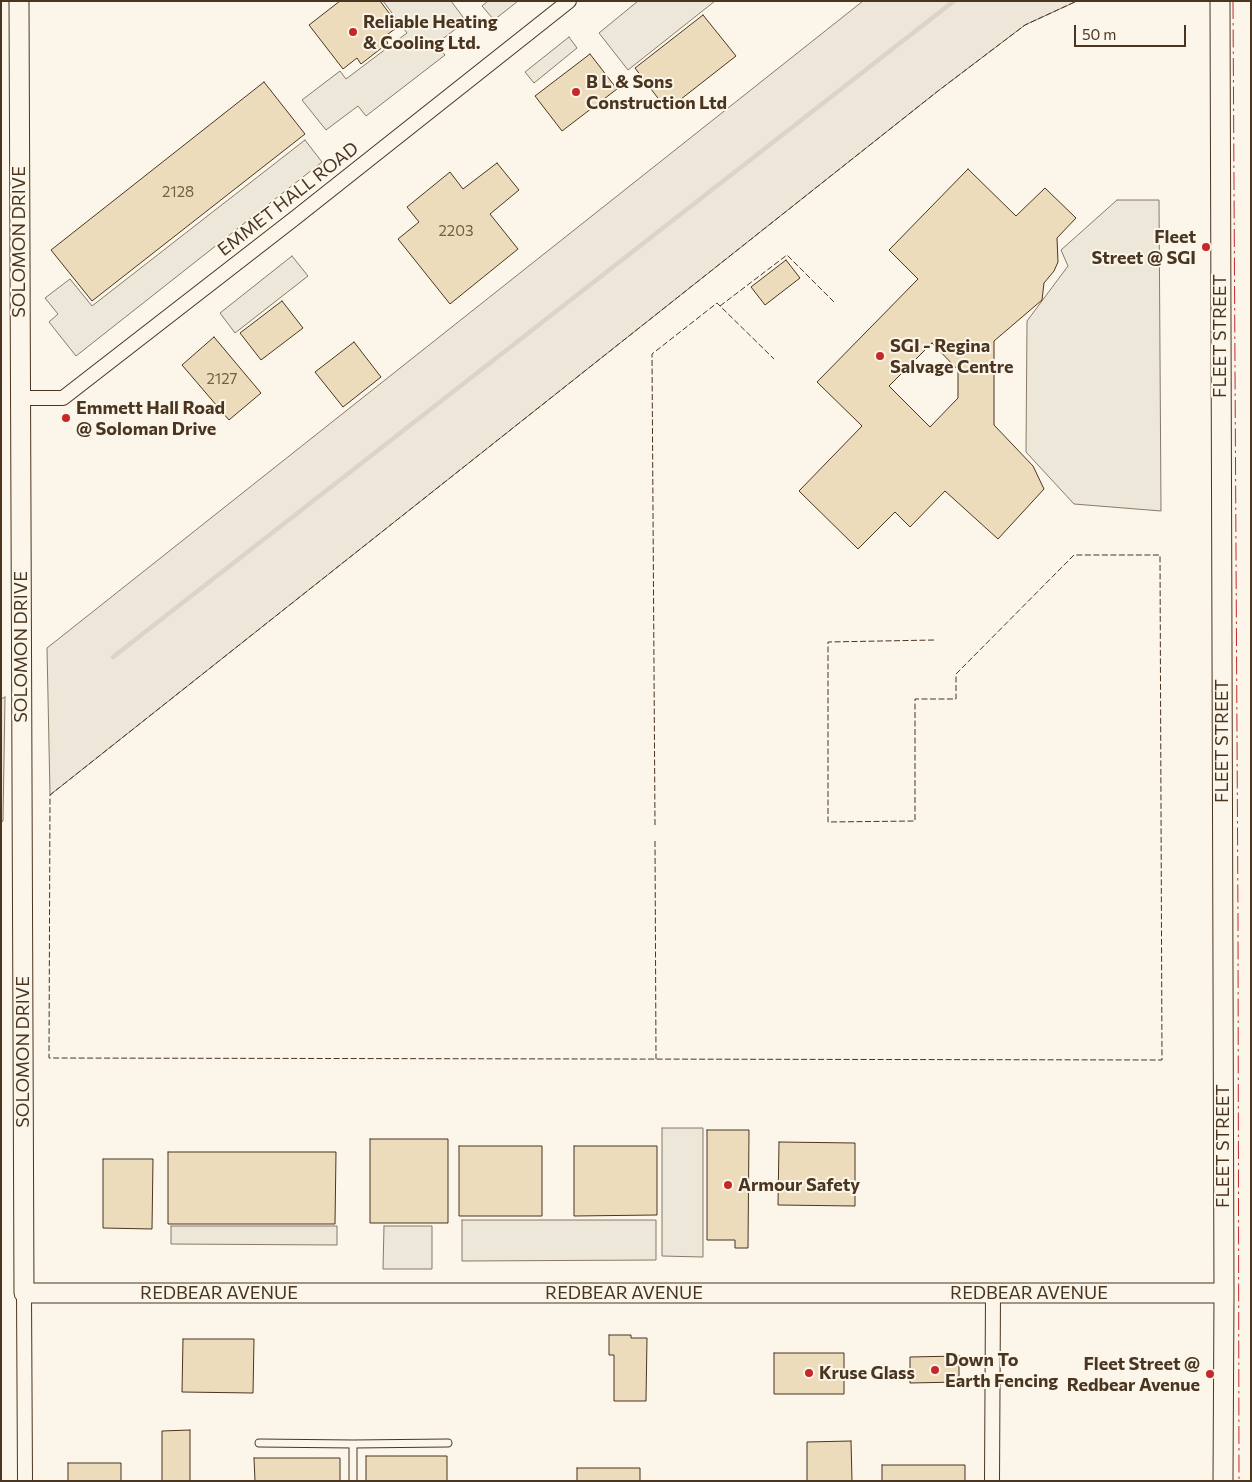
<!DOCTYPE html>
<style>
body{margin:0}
#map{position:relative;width:1252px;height:1482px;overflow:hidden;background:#fbf6e9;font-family:Commissioner,sans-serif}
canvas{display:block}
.frame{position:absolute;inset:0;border:2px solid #4a3520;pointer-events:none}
.scale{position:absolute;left:1074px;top:25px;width:112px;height:22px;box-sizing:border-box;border:2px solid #4a3520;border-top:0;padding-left:6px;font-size:15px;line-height:18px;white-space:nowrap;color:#4a3520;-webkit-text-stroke:4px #fbf6e9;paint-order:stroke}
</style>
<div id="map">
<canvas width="1252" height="1482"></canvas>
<div class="frame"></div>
<div class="scale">50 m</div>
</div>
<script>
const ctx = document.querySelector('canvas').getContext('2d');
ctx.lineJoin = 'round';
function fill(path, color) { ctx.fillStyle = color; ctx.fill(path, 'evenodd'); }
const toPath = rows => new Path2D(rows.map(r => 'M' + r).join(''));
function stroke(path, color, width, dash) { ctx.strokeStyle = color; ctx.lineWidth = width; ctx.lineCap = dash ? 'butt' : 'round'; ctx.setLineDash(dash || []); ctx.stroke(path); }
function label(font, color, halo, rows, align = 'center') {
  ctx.font = font + ' Commissioner,sans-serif'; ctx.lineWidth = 4; ctx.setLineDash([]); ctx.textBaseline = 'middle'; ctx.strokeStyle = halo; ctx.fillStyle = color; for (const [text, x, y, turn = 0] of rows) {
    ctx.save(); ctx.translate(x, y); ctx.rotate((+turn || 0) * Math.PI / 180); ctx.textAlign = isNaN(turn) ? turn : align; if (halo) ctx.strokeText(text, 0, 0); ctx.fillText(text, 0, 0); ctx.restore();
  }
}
const green = toPath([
 [863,1,1077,1,1025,25,938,91,50,795,47,648,863,1],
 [5,697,3,821,1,823,1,699,5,697]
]);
fill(green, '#ede6d9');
stroke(green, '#887966', 1);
const parking = toPath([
 [383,1,451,1,466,21,436,44,445,55,366,116,358,106,326,130,302,100,340,71,346,79,407,33,383,1],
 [488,1,518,1,494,20,482,6,488,1],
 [638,1,715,1,628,70,599,33,638,1],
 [569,37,577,48,534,83,525,72,569,37],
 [305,140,322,162,76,356,49,322,58,314,45,298,70,279,92,306,305,140],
 [1117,200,1159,200,1161,511,1074,504,1026,452,1027,321,1068,266,1061,250,1117,200],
 [292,256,308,276,235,333,220,313,292,256],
 [662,1128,703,1128,703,1257,662,1256,662,1128],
 [462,1220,656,1220,656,1260,462,1261,462,1220],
 [171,1226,337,1226,337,1245,171,1244,171,1226],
 [384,1226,432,1226,432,1269,383,1269,384,1226]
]);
fill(parking, '#ede7d9');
stroke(parking, '#887966', 1);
stroke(toPath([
 [113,657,954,1]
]), '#dcd4c6', 4.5);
const building = toPath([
 [340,1,380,1,399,26,384,37,388,43,361,64,357,58,343,69,309,25,340,1],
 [703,15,736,56,667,110,635,68,703,15],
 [590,54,617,89,562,131,535,96,590,54],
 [264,82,305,134,92,301,51,250,264,82],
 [497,163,519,190,490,214,518,249,450,304,398,239,419,222,407,207,450,172,463,189,497,163],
 [968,169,1016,216,1045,188,1076,218,1057,238,1058,262,1054,271,1044,283,1042,300,994,341,994,425,1033,466,1044,489,998,539,945,491,910,527,895,512,858,549,799,491,862,426,817,382,918,279,889,250,968,169],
 [932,343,958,370,958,398,930,427,889,386,932,343],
 [786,260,800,278,765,305,751,287,786,260],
 [282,301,303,328,261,360,240,333,282,301],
 [214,337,261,393,229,420,182,365,214,337],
 [354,342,381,377,343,407,315,372,354,342],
 [707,1130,749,1130,748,1248,735,1248,735,1240,707,1240,707,1130],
 [370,1139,448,1139,448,1223,370,1223,370,1139],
 [779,1142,855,1143,855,1206,778,1205,779,1142],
 [459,1146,542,1146,542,1216,459,1216,459,1146],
 [574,1146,657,1146,657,1215,574,1216,574,1146],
 [168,1152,336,1152,335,1224,168,1224,168,1152],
 [103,1159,153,1159,152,1229,103,1228,103,1159],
 [609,1335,631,1335,631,1338,647,1338,646,1401,614,1401,614,1355,609,1355,609,1335],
 [183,1339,254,1339,253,1393,182,1392,183,1339],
 [774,1353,844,1353,844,1394,774,1394,774,1353],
 [959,1356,959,1382,910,1383,910,1357,959,1356],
 [190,1430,190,1481,162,1481,162,1431,190,1430],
 [851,1441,852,1481,807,1481,807,1442,851,1441],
 [366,1456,447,1456,447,1481,366,1481,366,1456],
 [254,1458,340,1458,340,1481,255,1481,254,1458],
 [68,1463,121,1463,121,1481,68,1481,68,1463],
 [882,1465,965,1465,965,1481,882,1481,882,1465],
 [577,1468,640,1468,640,1481,577,1481,577,1468]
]);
fill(building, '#ecdcbc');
stroke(building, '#4a3520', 1);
const lane = toPath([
 [259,1443,353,1444,353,1481],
 [353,1444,448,1443]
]);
const street = toPath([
 [19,398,63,398,295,218,569,1],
 [24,1293,25,1481],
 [992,1481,993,1294]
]);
const secondary = toPath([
 [19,1,24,1293,1224,1293],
 [1220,1,1224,1293,1223,1481]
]);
stroke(lane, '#4a3520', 9);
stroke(street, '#4a3520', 16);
stroke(secondary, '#4a3520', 21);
stroke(lane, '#fbf6e9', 7);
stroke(street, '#fbf6e9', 14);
stroke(secondary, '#fbf6e9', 19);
stroke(toPath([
 [720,306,787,255,835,303],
 [934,640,828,642,828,822,915,821,915,699,956,699,956,674,1074,555,1160,555,1162,1060,49,1058,50,795,938,91,1025,25,1077,1],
 [655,825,652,354,717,303,774,359],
 [655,841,656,1059]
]), '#4a3520', 1, [6, 2.5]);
stroke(toPath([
 [1233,1,1238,919,1239,1481]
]), '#c62828', 1, [18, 4, 2.5, 4]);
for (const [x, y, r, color] of [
 [353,32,5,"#c62828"],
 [576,92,5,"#c62828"],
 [1206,247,5,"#c62828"],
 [880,356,5,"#c62828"],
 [66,418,5,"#c62828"],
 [728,1185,5,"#c62828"],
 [935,1370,5,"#c62828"],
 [809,1373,5,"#c62828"],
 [1210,1374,5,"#c62828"]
]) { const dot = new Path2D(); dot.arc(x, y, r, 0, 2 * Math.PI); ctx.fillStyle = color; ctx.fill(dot); stroke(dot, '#fbf6e9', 2); }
label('15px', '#725f47', null, [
 ["2128",178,192],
 ["2203",456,231],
 ["2127",222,379]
]);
label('bold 18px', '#4a3520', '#fbf6e9', [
 ["Reliable Heating",363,22],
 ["& Cooling Ltd.",363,43],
 ["B L & Sons",586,82],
 ["Construction Ltd",586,103],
 ["Fleet",1196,237,"right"],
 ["Street @ SGI",1196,258,"right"],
 ["SGI - Regina",890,346],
 ["Salvage Centre",890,367],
 ["Emmett Hall Road",76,408],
 ["@ Soloman Drive",76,429],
 ["Armour Safety",738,1185],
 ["Down To",945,1360],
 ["Earth Fencing",945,1381],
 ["Fleet Street @",1200,1364,"right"],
 ["Redbear Avenue",1200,1385,"right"],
 ["Kruse Glass",819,1373]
], 'left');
label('18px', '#4a3520', '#fbf6e9', [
 ["EMMET HALL ROAD",288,199,-38],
 ["SOLOMON DRIVE",19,242,-90],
 ["FLEET STREET",1220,336,-90],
 ["SOLOMON DRIVE",21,647,-90],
 ["FLEET STREET",1222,741,-90],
 ["SOLOMON DRIVE",23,1052,-90],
 ["FLEET STREET",1223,1146,-90],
 ["REDBEAR AVENUE",219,1293],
 ["REDBEAR AVENUE",624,1293],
 ["REDBEAR AVENUE",1029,1293]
]);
</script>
